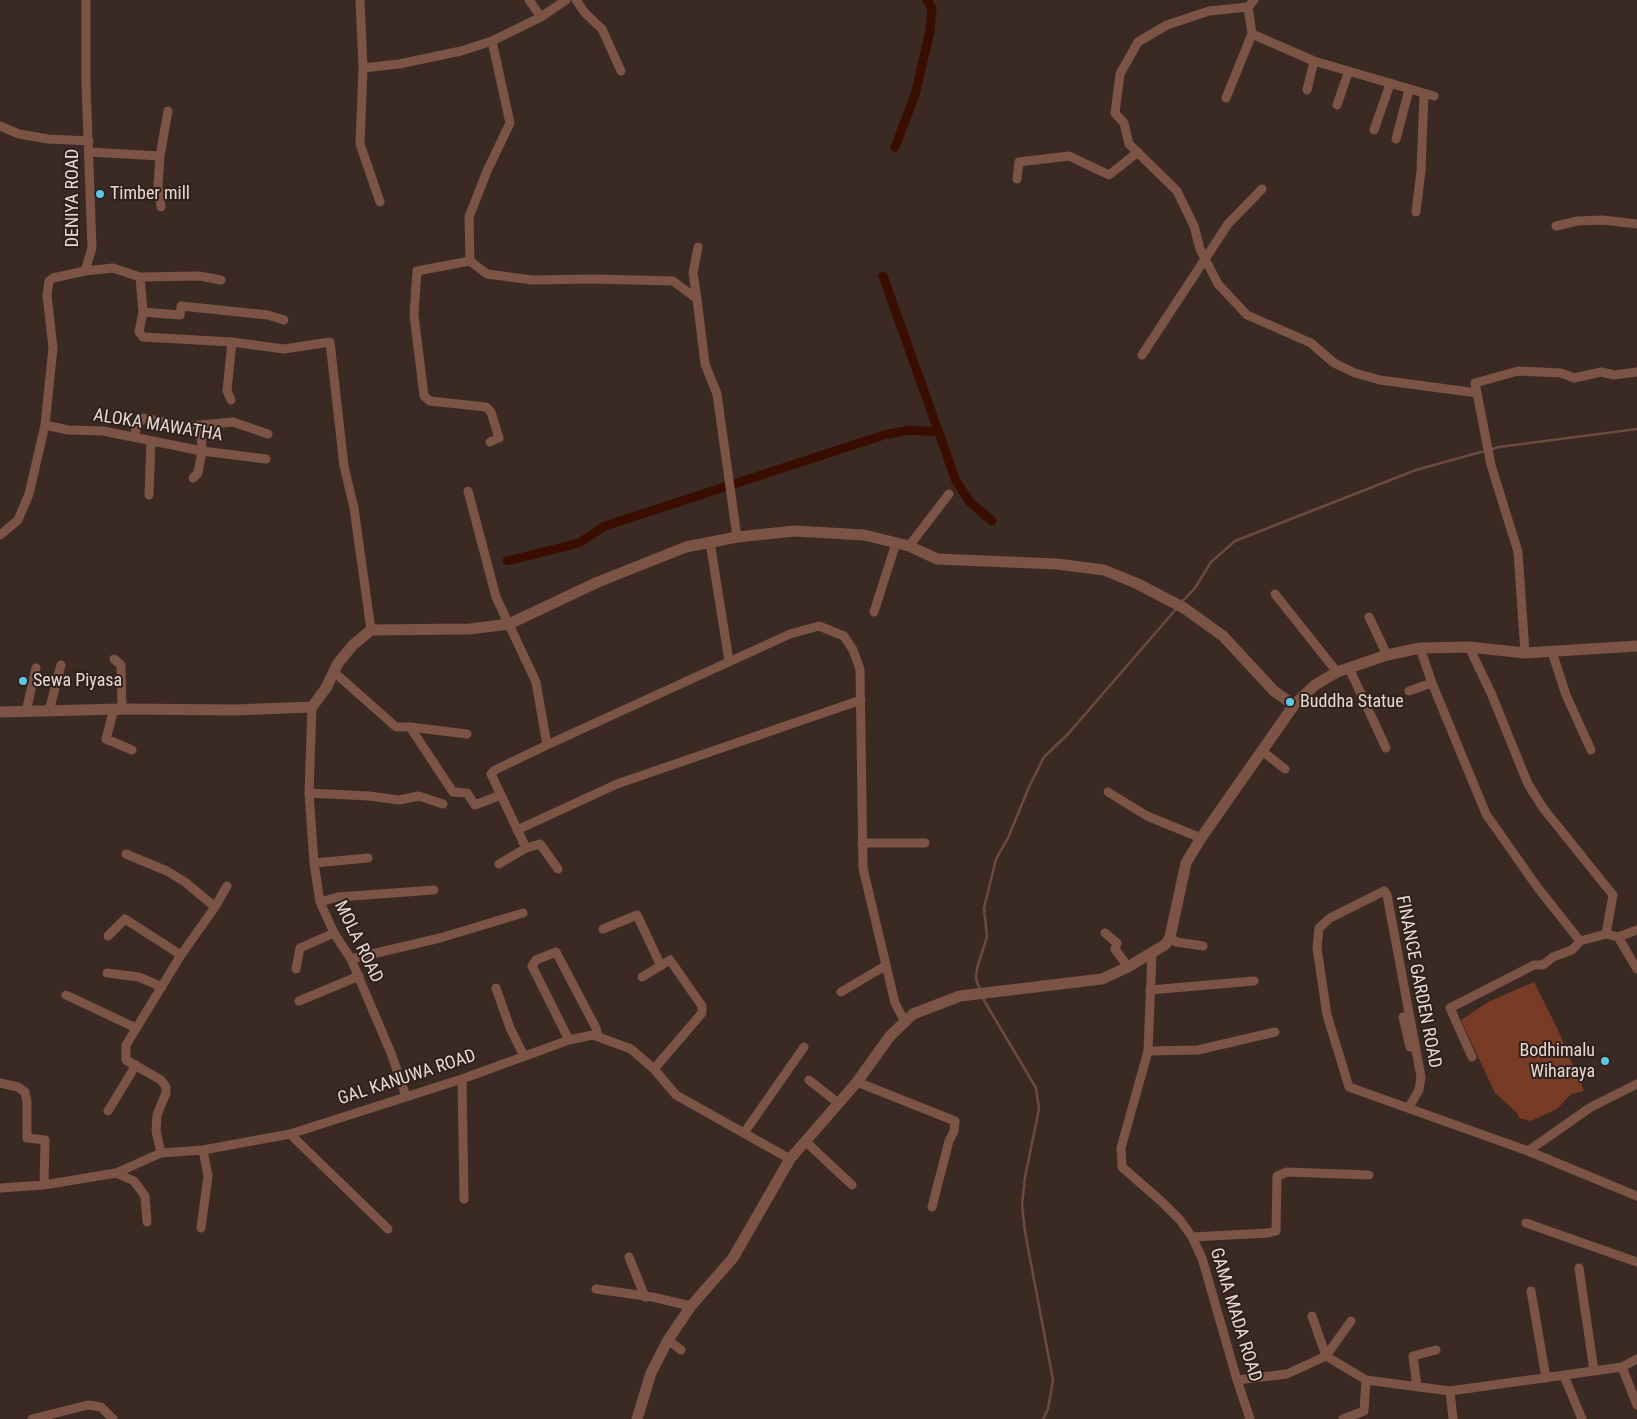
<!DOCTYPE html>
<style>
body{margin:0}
canvas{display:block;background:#3b2923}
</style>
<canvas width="1637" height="1419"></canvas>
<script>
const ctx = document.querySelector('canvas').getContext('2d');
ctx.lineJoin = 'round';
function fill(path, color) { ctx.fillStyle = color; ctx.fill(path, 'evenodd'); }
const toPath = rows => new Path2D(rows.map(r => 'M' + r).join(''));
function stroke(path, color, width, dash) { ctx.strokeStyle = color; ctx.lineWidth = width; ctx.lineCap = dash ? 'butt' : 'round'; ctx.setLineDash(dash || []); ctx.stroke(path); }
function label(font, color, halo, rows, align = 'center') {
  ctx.font = font + ' "Roboto Condensed",sans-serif'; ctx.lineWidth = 4; ctx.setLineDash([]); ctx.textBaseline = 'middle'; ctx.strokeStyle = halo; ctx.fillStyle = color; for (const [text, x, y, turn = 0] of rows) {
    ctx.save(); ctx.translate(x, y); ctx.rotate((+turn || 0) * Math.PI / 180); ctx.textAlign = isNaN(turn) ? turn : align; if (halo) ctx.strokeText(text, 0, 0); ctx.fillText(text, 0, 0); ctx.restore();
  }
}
fill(toPath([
 [1534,982,1558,1030,1584,1091,1571,1094,1557,1109,1531,1121,1519,1118,1517,1113,1495,1093,1461,1020,1488,1002]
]), '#773b26');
stroke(toPath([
 [1182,602,1195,588,1211,562,1235,541,1319,508,1416,470,1499,447,1637,429],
 [980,990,976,979,977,968,987,937,984,908,996,859,1008,838,1029,787,1044,757,1068,734,1177,608],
 [982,997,1036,1088,1039,1109,1025,1177,1022,1205,1025,1232,1053,1380,1048,1409,1043,1419]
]), '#6d4a40', 2.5);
stroke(toPath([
 [895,147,915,95,930,31,932,8,927,0],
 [883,276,956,481,970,502,992,521],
 [507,561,579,543,605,526,884,435,909,430,938,432]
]), '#390d00', 9);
stroke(toPath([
 [360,0,363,68,360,144,380,202],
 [529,0,541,17],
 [576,0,585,13,602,29,621,71],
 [1254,0,1248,7,1209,11,1167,25,1138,42,1120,74,1115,113,1124,123,1129,144,1177,191,1194,226,1200,249,1218,284,1247,315,1311,343,1334,363,1355,373,1380,380,1477,393,1491,465,1518,552,1525,653],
 [1252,34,1314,61,1434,96],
 [492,41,510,123,487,171,469,217,470,261,487,274,532,280,594,279,673,281,697,299,705,364,717,394,737,537],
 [363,68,399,64,461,51,492,41,541,17,566,0],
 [1307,90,1314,61],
 [1226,98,1252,34,1248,7],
 [1337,105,1348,73],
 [0,126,19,134,48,139,89,141],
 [1374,130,1390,84],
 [1396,139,1409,90],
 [90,152,160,156,168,111],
 [160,156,158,185,161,207],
 [1017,179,1019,162,1069,156,1109,175,1138,152],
 [1416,212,1421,171,1424,94],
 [1556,226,1578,221,1603,220,1637,224],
 [470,261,417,271,414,315,424,396,430,401,486,407,491,412,499,438,490,442],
 [85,271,113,268,140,277,143,312,139,332,143,337,232,342,284,349,330,342,344,466,354,508,371,630],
 [140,277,199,276,221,280],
 [697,299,693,273,698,247],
 [143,312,180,315,181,306,268,315,284,320],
 [1142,355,1228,224,1262,189],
 [1477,393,1475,383,1518,371,1561,373,1574,378,1601,372,1614,375,1637,372],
 [231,400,227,391,232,342],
 [45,425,68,430,103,431,202,451,266,459],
 [201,425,233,422,268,434],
 [134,437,137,426,143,418,187,426,201,425,202,451,198,473,193,478],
 [468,491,496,597,536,682,547,745,790,634,819,626,844,636,853,650,860,669,863,868,895,1003,905,1022],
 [149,495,151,442],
 [0,535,18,520,29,494,45,425,53,348,47,295,49,281,53,278,85,271,92,248,86,83,86,0],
 [710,542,729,661],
 [909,546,949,494],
 [1275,594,1337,672],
 [874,612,896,543],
 [1369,617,1387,655],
 [1469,647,1491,693,1528,784,1543,808,1613,895,1606,934,1618,937,1637,969],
 [1420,648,1432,683,1486,814,1538,888,1580,941,1606,934],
 [1552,652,1566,695,1591,750],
 [114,659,121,665,122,709],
 [1349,668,1386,748],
 [334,672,396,727,410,727,453,792,467,793,475,805,501,795],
 [1409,691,1432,683],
 [312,707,309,793,314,863,320,902,334,933,351,959,391,1053,406,1096],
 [114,709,106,739,132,750],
 [49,711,61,665],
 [26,712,36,668],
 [410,727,467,734],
 [547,745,495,770,491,774,526,848,540,844,558,869],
 [1262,751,1285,769],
 [1108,792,1147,816,1201,838],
 [309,793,369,796,399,800,419,796,443,804],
 [517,830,617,784,861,700],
 [862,843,925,843],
 [126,854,167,871,185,882,215,907,181,955,126,1045,126,1060,161,1080,166,1087,166,1093,157,1115,156,1131,161,1153],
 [314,863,368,858],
 [499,864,526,848],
 [320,902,338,897,434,890],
 [215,907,227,886],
 [603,929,637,915,661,966],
 [1105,933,1117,943,1115,949,1128,967],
 [108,936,125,919,181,955],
 [1170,937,1176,942,1203,946],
 [1618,937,1637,930],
 [1152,954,1148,1051,1121,1148,1122,1167,1162,1202,1180,1220,1192,1237,1202,1258,1237,1380,1250,1419],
 [351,959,440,938,523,913],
 [296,969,300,948,334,933],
 [107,973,139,977,162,987],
 [642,977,670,960,702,1006,702,1013,654,1069],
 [496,988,510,1028,524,1056],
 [1150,990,1254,981],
 [841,992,885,966],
 [66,995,136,1028],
 [299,1001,359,976],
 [1410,1017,1403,1017,1410,1047],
 [569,1040,532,966,536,960,556,952,596,1028,598,1037],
 [1148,1051,1198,1050,1275,1032],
 [1472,1057,1450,1008,1534,965,1543,965,1553,957,1572,950,1580,941],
 [462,1079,464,1199],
 [809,1080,838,1103],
 [857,1082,955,1121,954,1131,949,1141,932,1207],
 [0,1083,18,1087,25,1092,27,1102,27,1138,45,1140,44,1185],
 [1409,1107,1419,1090,1421,1077,1387,895,1384,891,1330,918,1319,928,1317,948,1327,1015,1349,1087,1528,1151,1637,1196],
 [108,1111,136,1065],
 [744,1133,804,1047],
 [290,1134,388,1229],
 [805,1141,852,1185],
 [1528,1151,1591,1107,1637,1084],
 [116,1173,134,1181,145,1196,147,1222],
 [0,1188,44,1185,116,1173,161,1153,203,1150,290,1134,462,1079,569,1040,593,1035,631,1049,654,1069,676,1095,790,1159],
 [1526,1223,1637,1262],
 [201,1228,208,1176,203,1150],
 [1192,1237,1268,1233,1276,1231,1277,1176,1287,1172,1369,1175],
 [629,1257,645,1297],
 [1579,1268,1594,1371],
 [596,1289,652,1297,691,1306],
 [1531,1291,1546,1378],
 [1312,1316,1326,1356],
 [668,1340,681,1350],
 [1326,1356,1351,1321],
 [1622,1367,1637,1405],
 [1564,1376,1582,1419],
 [1237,1380,1287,1374,1326,1356,1366,1380,1450,1391,1622,1367,1637,1359],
 [1417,1387,1413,1356,1436,1350],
 [1450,1391,1453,1419],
 [32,1419,88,1405,101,1407,113,1419],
 [1343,1419,1364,1411,1366,1380]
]), '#7b5446', 9);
stroke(toPath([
 [0,712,122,709,235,710,312,707,326,688,338,663,353,645,371,630,470,629,509,624,598,582,686,547,737,537,795,531,864,535,909,546,937,559,1057,564,1104,570,1138,584,1184,608,1223,636,1274,691,1294,705,1315,685,1337,672,1387,655,1420,648,1469,647,1525,653,1637,646],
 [637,1419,651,1373,668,1340,691,1306,733,1258,790,1159,857,1082,890,1036,913,1014,960,996,1102,979,1128,967,1166,944,1170,937,1186,863,1201,838,1294,705]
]), '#7b5446', 11);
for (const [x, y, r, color] of [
 [100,194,5,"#5cc7e7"],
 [23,681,5,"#5cc7e7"],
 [1290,702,5,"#5cc7e7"],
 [1605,1061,5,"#5cc7e7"]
]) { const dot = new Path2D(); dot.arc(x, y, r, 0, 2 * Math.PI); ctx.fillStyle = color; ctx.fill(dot); stroke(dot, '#30201a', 2); }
label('18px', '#e5d9d5', '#30201a', [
 ["Timber mill",110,194],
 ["Sewa Piyasa",33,681],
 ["Buddha Statue",1300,702],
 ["Bodhimalu",1595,1051,"right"],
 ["Wiharaya",1595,1072,"right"]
], 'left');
label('18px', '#e5d9d5', '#30201a', [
 ["DENIYA ROAD",73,198,-90],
 ["ALOKA MAWATHA",158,426,9],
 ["MOLA ROAD",358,942,64],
 ["FINANCE GARDEN ROAD",1418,982,79],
 ["GAL KANUWA ROAD",407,1078,-18],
 ["GAMA MADA ROAD",1235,1315,73]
]);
</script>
